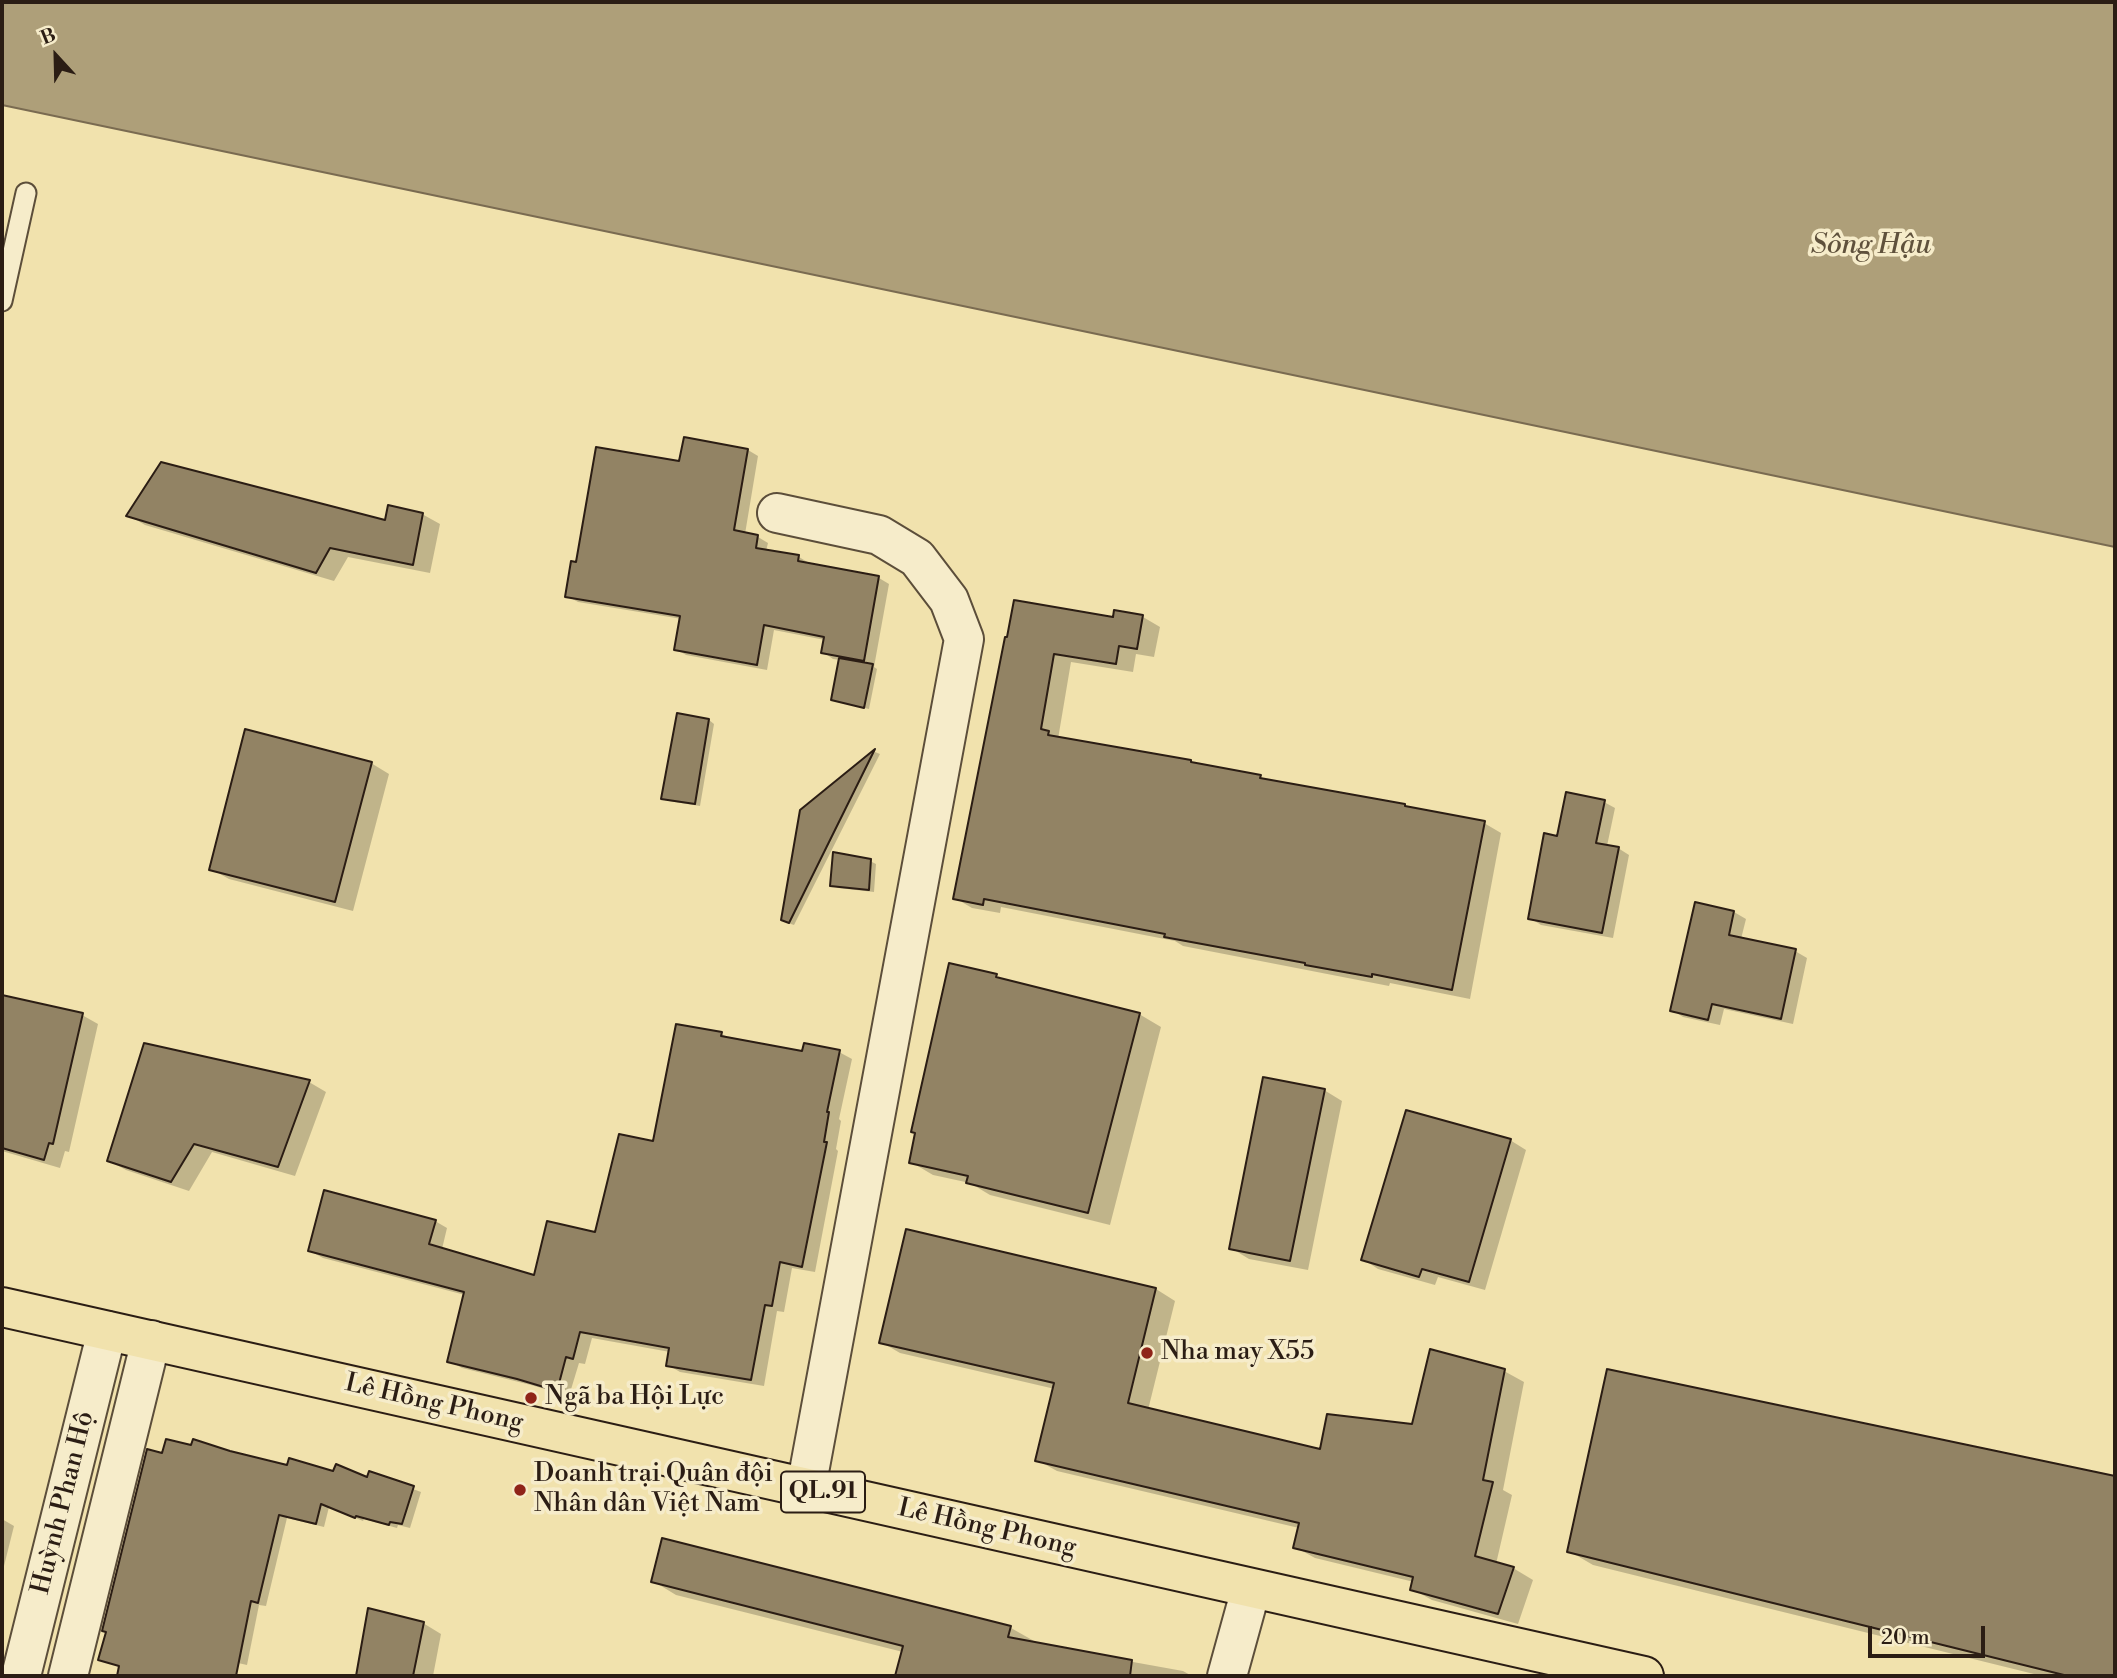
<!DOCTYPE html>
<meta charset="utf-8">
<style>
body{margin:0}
#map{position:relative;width:2117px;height:1678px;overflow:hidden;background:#f1e2ad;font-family:"Libre Bodoni",serif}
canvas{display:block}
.frame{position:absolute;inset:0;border:4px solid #2b1d14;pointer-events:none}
.north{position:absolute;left:21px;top:21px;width:70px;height:70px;-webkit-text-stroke:5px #f6ecca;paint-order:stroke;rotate:338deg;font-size:19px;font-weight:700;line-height:28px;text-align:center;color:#2b1d14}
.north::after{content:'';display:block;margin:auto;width:24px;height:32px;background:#2b1d14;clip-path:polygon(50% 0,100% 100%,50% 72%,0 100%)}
.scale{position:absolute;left:1868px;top:1626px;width:117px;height:32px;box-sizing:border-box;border:4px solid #2b1d14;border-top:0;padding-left:9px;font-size:21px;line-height:24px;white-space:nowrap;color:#2b1d14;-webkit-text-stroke:5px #f6ecca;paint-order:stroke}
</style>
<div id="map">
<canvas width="2117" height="1678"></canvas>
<div class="frame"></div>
<div class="north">B</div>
<div class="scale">20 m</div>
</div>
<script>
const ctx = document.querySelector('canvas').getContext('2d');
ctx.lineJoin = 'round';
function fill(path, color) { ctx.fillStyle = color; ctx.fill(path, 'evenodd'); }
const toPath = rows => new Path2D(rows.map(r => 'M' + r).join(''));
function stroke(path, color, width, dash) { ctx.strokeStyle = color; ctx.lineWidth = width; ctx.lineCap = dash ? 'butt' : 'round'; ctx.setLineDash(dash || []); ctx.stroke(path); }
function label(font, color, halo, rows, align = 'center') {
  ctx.font = font + ' "Libre Bodoni",serif'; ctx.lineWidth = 7; ctx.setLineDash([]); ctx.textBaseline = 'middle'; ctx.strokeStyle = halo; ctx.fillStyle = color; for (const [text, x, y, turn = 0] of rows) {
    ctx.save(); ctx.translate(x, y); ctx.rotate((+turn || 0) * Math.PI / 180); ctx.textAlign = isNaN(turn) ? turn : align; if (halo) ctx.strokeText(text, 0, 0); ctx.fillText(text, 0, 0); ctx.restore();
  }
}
const water = toPath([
 [2,2,2115,2,2115,547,2,105,2,2]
]);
fill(water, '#ae9f79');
stroke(water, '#7a6b51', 2);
fill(toPath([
 [686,439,748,450,758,456,745,534,758,537,768,543,766,551,799,557,809,563,809,565,879,578,889,584,874,667,877,669,869,709,838,702,832,699,841,660,833,659,823,652,825,640,774,630,767,670,686,655,676,649,682,619,578,602,567,596,577,564,681,463],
 [422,514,440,524,430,573,348,557,334,581,145,525,128,515,387,522],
 [1143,617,1160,627,1154,657,1136,654,1133,672,1071,662,1058,739,1191,762,1196,765,1260,777,1267,781,1405,806,1411,809,1484,823,1501,833,1470,999,1390,983,1389,986,1183,946,1175,941,1001,907,1000,913,972,908,955,898,1006,639,1114,619],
 [709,720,714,724,700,806,668,801,663,798],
 [875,752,880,754,794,925,788,923,801,811],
 [371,763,389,774,353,911,229,879,211,869],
 [1604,802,1615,808,1607,846,1618,848,1629,855,1613,938,1541,925,1530,918,1558,838],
 [870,861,876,864,874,892,838,888,832,885],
 [1697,904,1734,912,1746,919,1741,939,1795,951,1807,958,1793,1024,1724,1009,1720,1025,1683,1017,1672,1010],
 [996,976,1008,982,1139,1014,1161,1027,1110,1225,990,1195,970,1183,933,1175,911,1162],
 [2,997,82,1015,98,1024,69,1152,65,1151,60,1168,2,1151],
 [678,1026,722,1034,733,1040,803,1053,839,1052,852,1059,839,1119,841,1121,836,1149,838,1151,815,1272,792,1268,784,1312,777,1311,764,1386,680,1372,668,1365,670,1352,592,1338,585,1364,579,1363,569,1396,531,1385,462,1368,449,1361,465,1295,323,1258,310,1251,435,1221,447,1228,442,1249,535,1277,596,1234,655,1143],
 [309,1082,326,1092,295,1176,212,1152,189,1191,126,1170,109,1161],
 [1324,1090,1342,1101,1308,1270,1249,1259,1231,1248],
 [1510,1140,1526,1150,1485,1290,1438,1277,1435,1285,1378,1269,1363,1259],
 [1156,1289,1175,1301,1148,1410,1321,1451,1413,1426,1504,1371,1524,1382,1503,1490,1512,1495,1496,1564,1513,1568,1533,1580,1518,1624,1432,1600,1412,1589,1414,1582,1315,1558,1295,1547,1299,1528,1057,1471,1037,1460,1055,1389,900,1353,881,1342],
 [1608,1371,2115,1478,2115,1676,2042,1676,1593,1565,1569,1551],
 [229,1453,288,1467,368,1479,370,1473,421,1492,410,1528,398,1525,397,1528,364,1519,363,1521,329,1507,324,1527,287,1518,266,1606,259,1605,247,1665,238,1663,235,1676,119,1676,121,1667,100,1659,107,1633,104,1631,163,1455],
 [2,1519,14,1526,2,1574],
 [663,1540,1011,1628,1034,1641,1033,1644,1183,1671,1192,1676,897,1676,903,1652,676,1595,653,1581],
 [370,1610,423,1623,441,1634,433,1676,358,1676]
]), '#0003');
const building = toPath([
 [684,437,748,449,734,530,758,535,756,548,799,555,798,561,879,576,864,661,821,653,824,637,764,625,757,665,674,650,680,616,565,597,571,561,576,562,596,447,679,461,684,437],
 [161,462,385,520,388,505,423,513,413,565,330,548,316,573,126,516,161,462],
 [1014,600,1113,617,1114,610,1143,615,1137,649,1119,646,1116,664,1054,654,1041,729,1049,731,1048,735,1191,760,1191,762,1261,775,1260,778,1405,804,1405,806,1485,821,1452,990,1372,974,1372,977,1305,965,1305,963,1164,937,1165,934,984,899,983,905,953,899,1005,637,1007,637,1014,600],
 [839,658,873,664,864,708,831,700,839,658],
 [677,713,709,719,695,804,661,799,677,713],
 [245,729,372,762,335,902,209,870,245,729],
 [875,749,789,923,781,920,800,810,875,749],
 [1566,792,1605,800,1596,843,1619,847,1602,933,1528,919,1544,833,1557,836,1566,792],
 [833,852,871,859,869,890,830,886,833,852],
 [1695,902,1734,911,1729,935,1796,949,1781,1019,1712,1004,1708,1020,1670,1011,1695,902],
 [949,963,997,974,996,977,1140,1013,1088,1213,966,1183,968,1176,909,1163,915,1133,911,1132,949,963],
 [2,995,83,1013,53,1144,49,1143,44,1160,2,1148,2,995],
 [676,1024,722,1032,721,1036,802,1051,804,1043,840,1050,827,1112,829,1112,824,1142,827,1142,802,1267,780,1262,772,1306,765,1305,751,1380,666,1366,669,1348,580,1332,573,1359,566,1357,557,1391,517,1379,447,1362,464,1292,308,1251,324,1190,436,1220,429,1244,534,1275,547,1221,595,1232,619,1134,653,1141,676,1024],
 [144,1043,310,1080,278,1167,194,1144,171,1182,107,1161,144,1043],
 [1263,1077,1325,1089,1290,1261,1229,1249,1263,1077],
 [1406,1110,1511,1139,1469,1282,1422,1269,1419,1277,1361,1260,1406,1110],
 [906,1229,1156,1288,1128,1403,1320,1449,1327,1414,1412,1424,1430,1349,1505,1369,1483,1480,1493,1482,1475,1556,1514,1567,1498,1614,1410,1590,1413,1577,1293,1548,1299,1523,1035,1461,1054,1383,879,1343,906,1229],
 [1607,1369,2115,1476,2115,1676,2068,1676,1567,1552,1607,1369],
 [166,1439,191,1445,193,1439,230,1451,287,1465,289,1458,333,1471,336,1464,367,1477,369,1471,414,1486,402,1524,390,1522,389,1525,356,1516,355,1518,321,1504,316,1524,279,1515,258,1603,251,1601,236,1676,117,1676,119,1666,98,1660,106,1632,102,1631,147,1449,162,1453,166,1439],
 [662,1538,1011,1626,1008,1637,1132,1660,1130,1676,895,1676,903,1646,651,1582,662,1538],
 [368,1608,424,1622,413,1676,356,1676,368,1608]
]);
fill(building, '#928364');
stroke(building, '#2b1d14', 2);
const service = toPath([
 [2,301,26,193]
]);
const minor = toPath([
 [777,513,879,535,917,558,949,600,964,639,806,1488],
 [1227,1676,1251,1589]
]);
const tertiary = toPath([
 [21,1676,107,1331],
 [68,1676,151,1340]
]);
const trunk = toPath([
 [2,1307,1644,1676]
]);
stroke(service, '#5c4e3a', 23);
stroke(minor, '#5c4e3a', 42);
stroke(tertiary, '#5c4e3a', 42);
stroke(trunk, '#2b1d14', 42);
stroke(service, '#f6ecca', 19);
stroke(minor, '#f6ecca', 38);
stroke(tertiary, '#f6ecca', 38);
stroke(trunk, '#f1e2ad', 38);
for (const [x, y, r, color] of [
 [1147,1353,7,"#8f2418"],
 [531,1398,7,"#8f2418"],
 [520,1490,7,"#8f2418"]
]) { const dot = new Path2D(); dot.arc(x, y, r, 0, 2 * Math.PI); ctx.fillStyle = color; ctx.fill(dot); stroke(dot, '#f6ecca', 2.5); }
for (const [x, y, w] of [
 [823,1492,84]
]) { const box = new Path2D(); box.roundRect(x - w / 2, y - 20.5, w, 41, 5); ctx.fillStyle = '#f6ecca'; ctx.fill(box); stroke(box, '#2b1d14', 2); }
label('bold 24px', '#2b1d14', null, [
 ["QL.91",823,1492]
]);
label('26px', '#2b1d14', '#f6ecca', [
 ["Nha may X55",1161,1353],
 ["Ngã ba Hội Lực",545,1398],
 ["Doanh trại Quân đội",534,1475],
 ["Nhân dân Việt Nam",534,1505]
], 'left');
label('26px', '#2b1d14', '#f6ecca', [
 ["Lê Hồng Phong",434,1404,13],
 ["Huỳnh Phan Hộ",64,1503,-76],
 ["Lê Hồng Phong",987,1529,13]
]);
label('italic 28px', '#5f513c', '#f6ecca', [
 ["Sông Hậu",1871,246]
]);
</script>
